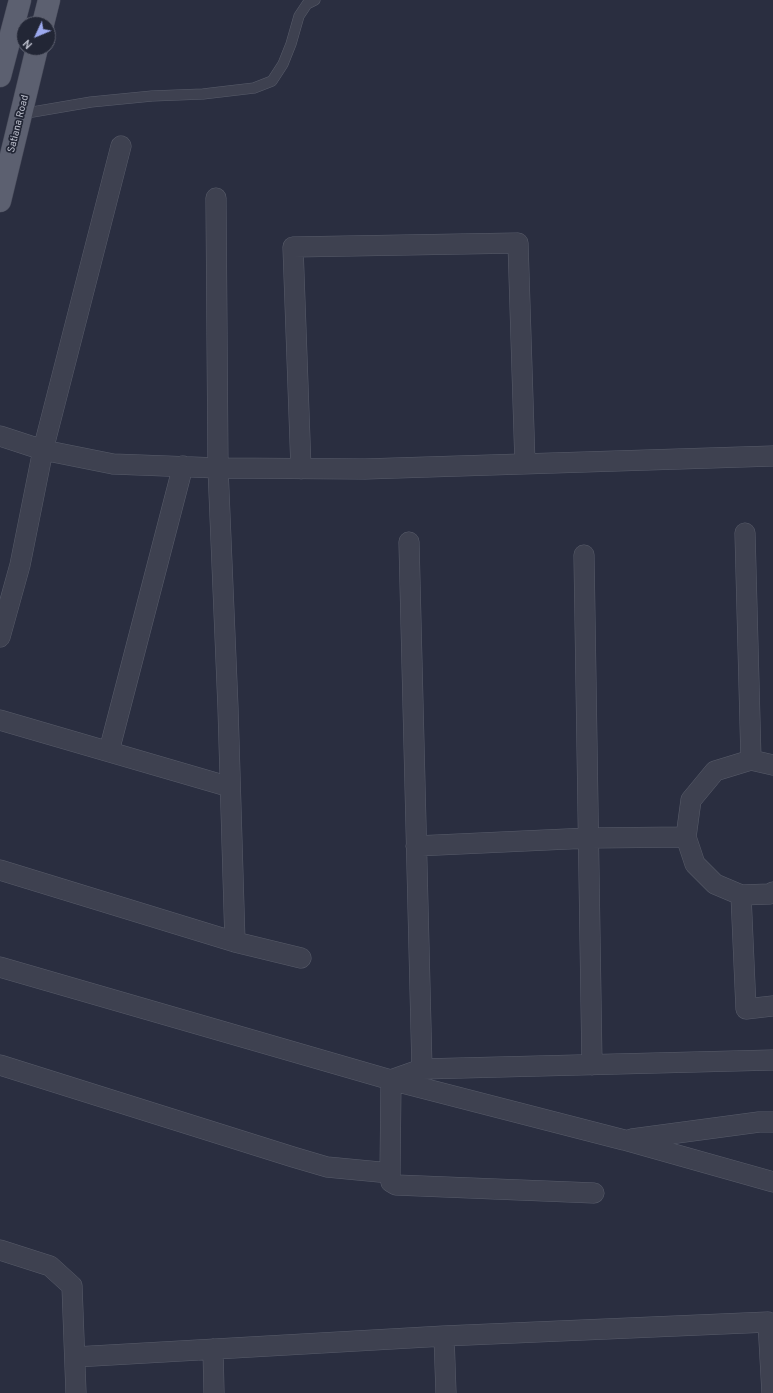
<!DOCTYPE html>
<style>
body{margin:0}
#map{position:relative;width:773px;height:1393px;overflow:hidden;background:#2a2e40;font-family:Overpass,sans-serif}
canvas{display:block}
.north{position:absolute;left:16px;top:16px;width:40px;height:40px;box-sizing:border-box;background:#222635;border:1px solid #5f6271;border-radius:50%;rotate:226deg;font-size:11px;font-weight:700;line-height:16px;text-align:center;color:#babdca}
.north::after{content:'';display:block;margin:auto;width:14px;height:18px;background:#9ca9ee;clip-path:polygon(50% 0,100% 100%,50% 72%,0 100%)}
</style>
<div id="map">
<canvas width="773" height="1393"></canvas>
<div class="north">N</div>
</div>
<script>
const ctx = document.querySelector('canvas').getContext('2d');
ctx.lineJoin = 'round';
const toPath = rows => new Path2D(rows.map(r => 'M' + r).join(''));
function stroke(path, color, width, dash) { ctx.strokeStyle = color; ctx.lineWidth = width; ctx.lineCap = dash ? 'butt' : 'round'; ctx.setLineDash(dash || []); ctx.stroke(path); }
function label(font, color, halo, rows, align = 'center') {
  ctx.font = font + ' Overpass,sans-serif'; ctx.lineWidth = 3.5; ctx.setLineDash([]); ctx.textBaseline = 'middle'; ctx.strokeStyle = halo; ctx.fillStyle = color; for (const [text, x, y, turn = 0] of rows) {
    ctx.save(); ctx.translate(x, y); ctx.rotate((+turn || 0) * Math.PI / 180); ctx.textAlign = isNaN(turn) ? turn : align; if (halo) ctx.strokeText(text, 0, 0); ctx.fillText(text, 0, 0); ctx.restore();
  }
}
const lane = toPath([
 [21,114,91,102,152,96,203,94,254,88,272,81,283,64,291,44,299,16,307,4,315,0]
]);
const street = toPath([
 [216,198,218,468,228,708,235,942],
 [0,436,43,450,113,464,218,468,365,469,773,456],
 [301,469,293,247,518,243,525,464],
 [745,533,751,760],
 [409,542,422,1069],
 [584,555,592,1065],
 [0,637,20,565,43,450,121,146],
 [0,720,230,787],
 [109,751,183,466],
 [773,765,751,760,715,771,691,800,686,837,695,864,715,884,741,895,770,894,773,892],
 [416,846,589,838,686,837],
 [0,870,235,942,301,958],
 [741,895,746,1009,773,1006],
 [0,967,391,1080,422,1069,773,1060],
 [0,1065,293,1157,327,1167,390,1173],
 [632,1139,759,1122,773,1122],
 [594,1193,396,1185,391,1182,390,1175,391,1080,624,1140,773,1182],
 [0,1250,50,1266,72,1286,76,1393],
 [444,1336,446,1393],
 [213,1349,214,1393],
 [75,1357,444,1336,768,1322,772,1393]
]);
const primary = toPath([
 [43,24,49,0],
 [0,76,20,0],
 [0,201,37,48]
]);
stroke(lane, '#585c6a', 11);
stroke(street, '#585c6a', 21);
stroke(primary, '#474a59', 23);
stroke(lane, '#3e4150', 10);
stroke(street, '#3e4150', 20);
stroke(primary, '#5c6070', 22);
label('10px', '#babdca', '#222635', [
 ["Satiana Road",19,124,-76]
]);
</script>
